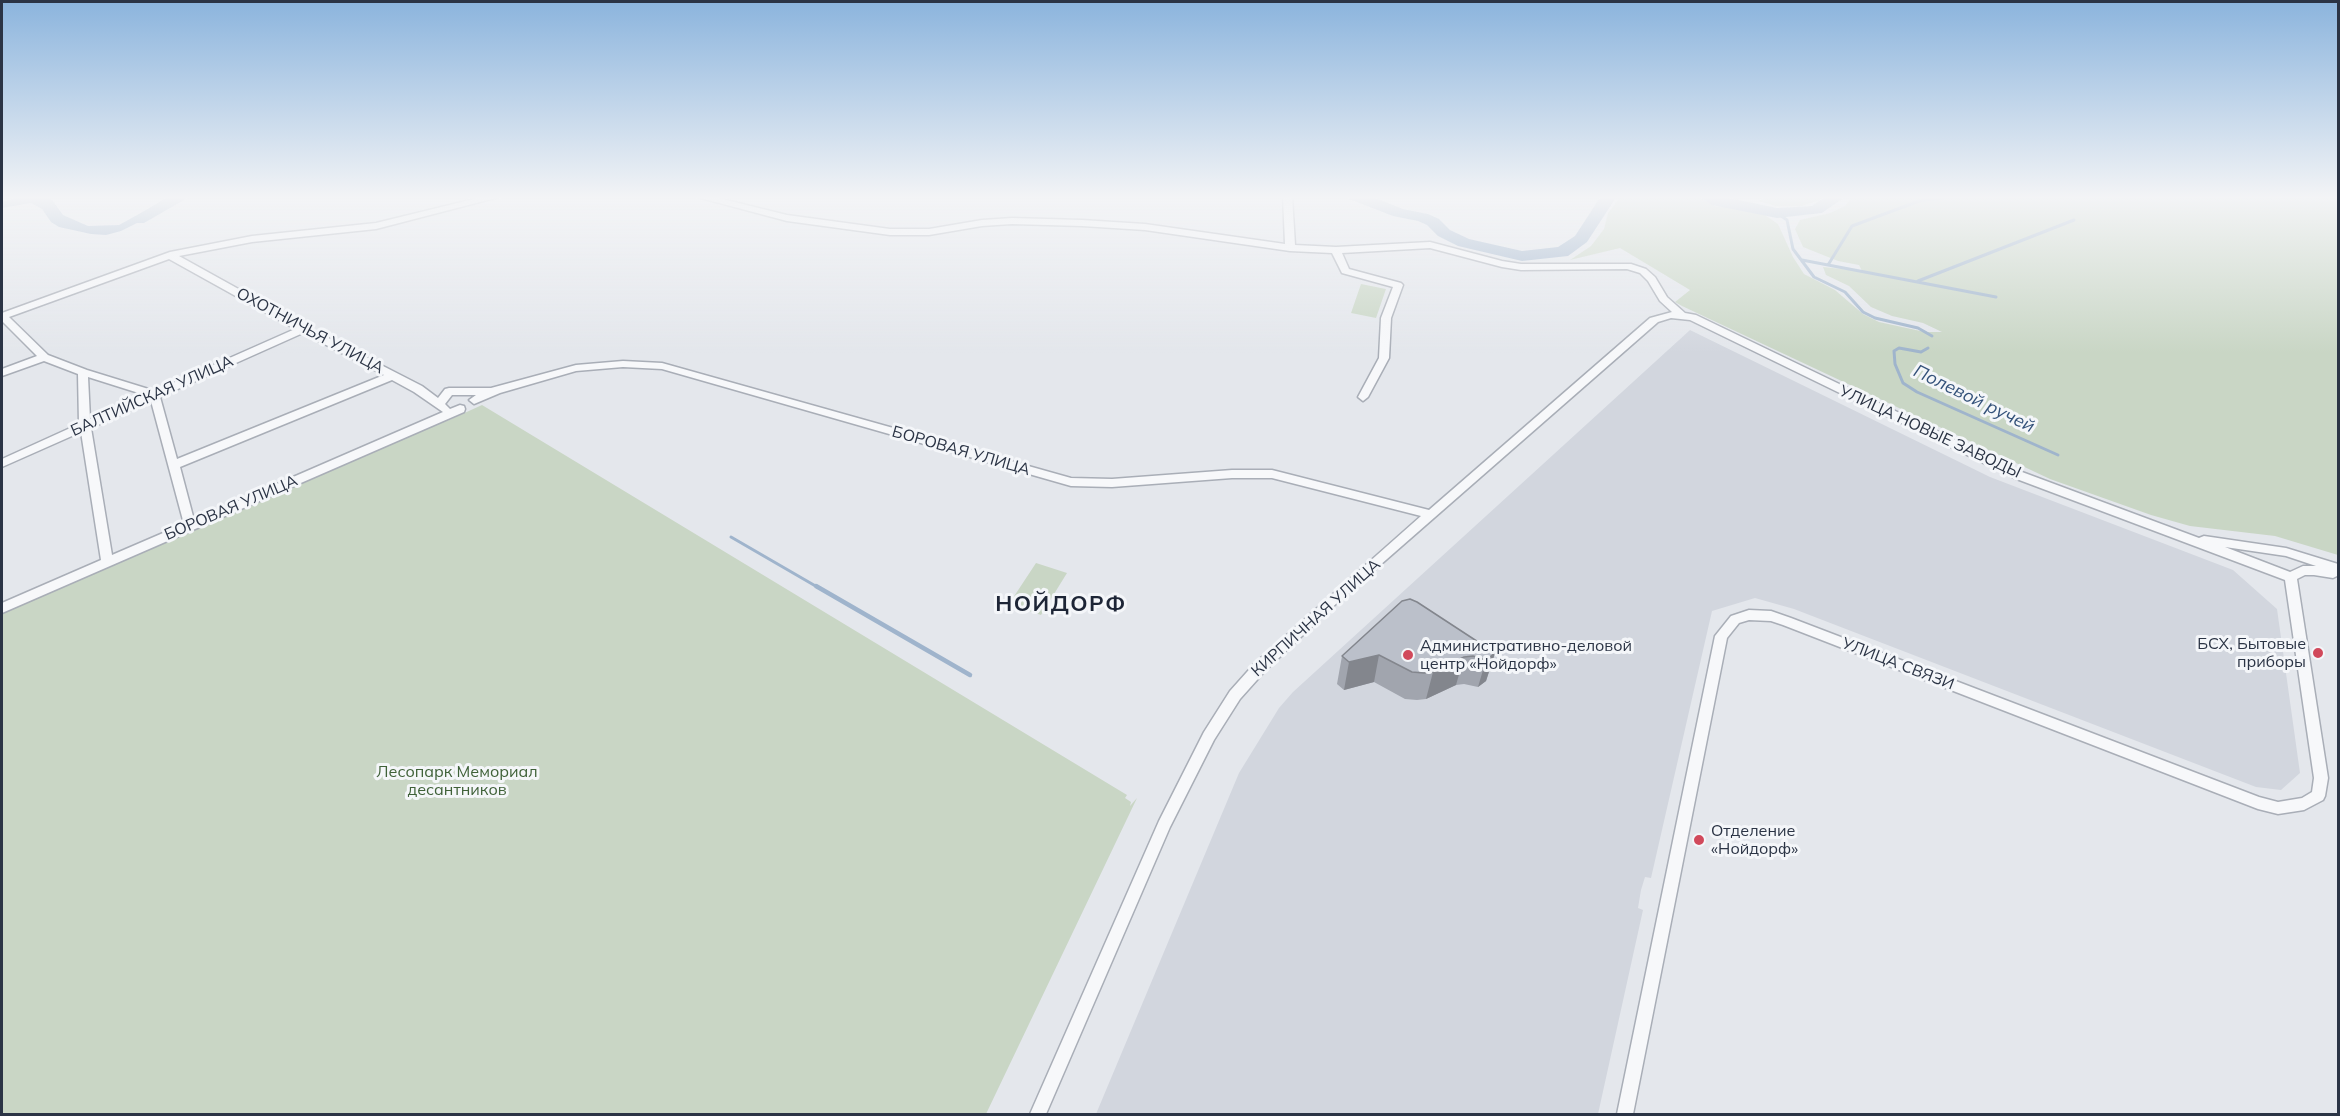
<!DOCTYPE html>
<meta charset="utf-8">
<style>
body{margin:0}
#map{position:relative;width:2340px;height:1116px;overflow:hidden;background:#e4e7ec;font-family:Mulish,sans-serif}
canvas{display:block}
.frame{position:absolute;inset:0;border:3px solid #2b3445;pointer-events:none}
</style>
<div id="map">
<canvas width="2340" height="1116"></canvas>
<div class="frame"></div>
</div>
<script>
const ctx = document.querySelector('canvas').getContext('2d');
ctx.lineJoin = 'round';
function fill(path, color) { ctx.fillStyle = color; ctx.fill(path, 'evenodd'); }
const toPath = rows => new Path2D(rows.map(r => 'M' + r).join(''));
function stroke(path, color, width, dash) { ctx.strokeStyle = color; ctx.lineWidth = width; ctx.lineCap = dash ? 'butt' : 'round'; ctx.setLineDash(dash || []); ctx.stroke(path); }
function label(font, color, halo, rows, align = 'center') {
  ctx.font = font + ' Mulish,sans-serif'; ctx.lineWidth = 6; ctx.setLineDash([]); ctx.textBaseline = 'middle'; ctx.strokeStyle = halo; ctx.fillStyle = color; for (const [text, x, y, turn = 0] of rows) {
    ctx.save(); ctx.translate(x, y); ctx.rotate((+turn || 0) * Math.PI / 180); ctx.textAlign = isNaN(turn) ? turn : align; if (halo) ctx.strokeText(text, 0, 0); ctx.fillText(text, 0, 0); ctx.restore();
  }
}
fill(toPath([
 [1690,330,1990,477,2233,570,2277,609,2300,773,2281,790,2256,787,1794,609,1755,598,1712,611,1651,878,1645,877,1641,890,1638,908,1643,910,1598,1114,1096,1114,1239,773,1279,708,1293,692]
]), '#d2d6de');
fill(toPath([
 [1621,196,1697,196,1715,206,1741,208,1765,215,1778,224,1793,257,1804,274,1835,290,1863,314,1879,322,1925,332,1942,332,1923,323,1892,316,1871,307,1849,286,1826,275,1823,267,1862,271,1859,265,1838,261,1803,247,1795,229,1800,220,1830,213,1845,206,1853,196,2338,196,2338,555,2275,536,2190,526,2151,515,2050,479,1682,306,1675,302,1690,290,1620,248,1570,260,1591,246,1604,229,1608,213],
 [1766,196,1817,196,1820,200,1802,206,1775,206,1759,201],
 [1361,284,1386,289,1376,318,1351,313],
 [482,405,1127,795,1125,798,1131,802,1130,806,1137,798,986,1114,2,1114,2,614,434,423,447,421],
 [1036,563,1067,573,1041,615,1009,604]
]), '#c9d6c5');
fill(toPath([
 [21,196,50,197,63,215,88,226,119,225,157,204,167,208,121,231,106,235,91,234,59,227,51,222,42,209,31,203,2,208,2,202]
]), '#9fb4cc');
stroke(toPath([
 [1777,213,1787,220,1793,249,1814,277,1845,292,1863,312,1875,318,1918,328,1932,336],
 [1802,260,1828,265,1852,226,1919,201,1957,196],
 [1828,265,1996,297],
 [1918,281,2074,220],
 [1928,348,1921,352,1899,348,1894,351,1895,364,1903,383,1917,392,2058,455],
 [731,537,819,588]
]), '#9fb4cc', 3);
stroke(toPath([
 [816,586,970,675]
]), '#9fb4cc', 4.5);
fill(toPath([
 [169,196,191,196,144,223,132,223,130,220,169,196],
 [1347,196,1370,196,1403,209,1428,214,1439,219,1450,230,1469,239,1522,251,1558,247,1575,236,1601,196,1617,196,1587,242,1568,256,1522,261,1458,246,1438,236,1427,225,1418,221,1393,216,1349,199,1347,196],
 [1698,196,1719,196,1777,208,1812,206,1826,196,1846,196,1822,213,1777,218,1712,205,1698,196]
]), '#9fb4cc');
const minor = toPath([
 [486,196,503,196,376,229,252,242,179,256,307,327,422,386,438,398,445,389,449,388,491,388,576,365,623,361,662,363,1071,478,1112,479,1232,470,1272,470,1429,510,1650,318,1672,312,1660,301,1648,281,1640,273,1627,269,1521,270,1502,267,1430,248,1342,253,1349,269,1401,283,1403,285,1391,318,1389,358,1368,397,1363,401,1358,397,1379,358,1381,318,1393,287,1342,273,1332,253,1290,251,1145,230,1082,226,1012,224,982,226,929,235,890,235,787,221,693,196,710,196,787,215,890,229,929,229,982,220,1012,218,1082,220,1145,224,1285,244,1283,196,1292,196,1295,245,1336,247,1430,242,1502,261,1521,264,1631,264,1646,269,1655,277,1667,297,1685,313,1696,315,2022,472,2199,538,2204,536,2286,548,2338,564,2337,576,2333,578,2314,575,2305,575,2297,579,2328,778,2325,796,2323,800,2304,810,2278,814,2258,809,1783,625,1771,621,1749,620,1739,623,1727,638,1633,1114,1617,1114,1715,636,1731,616,1749,610,1771,611,1791,618,2259,797,2278,802,2302,798,2312,792,2314,778,2285,580,2014,478,1690,320,1671,318,1658,322,1339,601,1265,671,1240,699,1214,740,1170,827,1046,1114,1030,1114,1159,821,1204,732,1230,691,1255,663,1421,516,1272,478,1232,478,1112,487,1071,486,662,369,623,367,576,371,500,393,474,404,469,400,476,395,452,395,445,404,450,409,460,405,464,406,465,409,464,412,2,613,2,603,101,560,81,432,2,467,2,459,79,424,78,374,44,361,2,376,2,369,37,356,2,321,2,313,170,252,252,236,376,223,486,196],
 [169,259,295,329,155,391,87,370,48,355,9,317,169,259],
 [303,333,384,375,177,459,160,397,303,333],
 [88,377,145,395,90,419,88,377],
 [392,380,414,392,443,412,194,520,180,467,392,380],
 [151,401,184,524,112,555,91,428,151,401],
 [2225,547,2286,556,2316,566,2303,566,2290,572,2225,547]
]);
stroke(minor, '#a9aeb7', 3);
fill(minor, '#f7f8fa');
fill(toPath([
 [1402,601,1495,653,1486,681,1478,687,1464,684,1456,685,1426,699,1417,700,1405,699,1374,682,1344,690,1337,684,1342,656]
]), '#a1a5ae');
fill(toPath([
 [1495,653,1486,681,1478,687,1486,660],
 [1379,655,1374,682,1344,690,1349,662],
 [1464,657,1456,685,1426,699,1433,672]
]), '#83868d');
const building = toPath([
 [1410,599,1417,602,1495,653,1486,660,1473,656,1464,657,1433,672,1424,673,1412,672,1379,655,1349,662,1342,656,1402,601,1410,599]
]);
fill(building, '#bbc0ca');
stroke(building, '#83868d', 1.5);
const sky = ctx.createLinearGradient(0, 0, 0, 353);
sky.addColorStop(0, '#8bb4dd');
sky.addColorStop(0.56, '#f3f4f6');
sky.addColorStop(1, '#f3f4f600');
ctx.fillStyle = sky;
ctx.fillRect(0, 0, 2340, 353);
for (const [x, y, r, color] of [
 [2318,653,6,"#d1495b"],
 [1408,655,6,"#d1495b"],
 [1699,840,6,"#d1495b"]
]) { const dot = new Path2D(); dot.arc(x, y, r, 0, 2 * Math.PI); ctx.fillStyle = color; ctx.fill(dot); stroke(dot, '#f4f6f9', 2); }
label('16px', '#2b3445', '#f4f6f9', [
 ["ОХОТНИЧЬЯ УЛИЦА",310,331,28],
 ["БАЛТИЙСКАЯ УЛИЦА",152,396,-24],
 ["УЛИЦА НОВЫЕ ЗАВОДЫ",1930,432,25],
 ["БОРОВАЯ УЛИЦА",961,451,16],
 ["БОРОВАЯ УЛИЦА",231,508,-23],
 ["КИРПИЧНАЯ УЛИЦА",1316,618,-42],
 ["УЛИЦА СВЯЗИ",1898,664,21]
]);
label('16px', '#2b3445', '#f4f6f9', [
 ["БСХ, Бытовые",2306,644,"right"],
 ["приборы",2306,662,"right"],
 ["Административно-деловой",1420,646],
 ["центр «Нойдорф»",1420,664],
 ["Отделение",1711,831],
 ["«Нойдорф»",1711,849]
], 'left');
label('16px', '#3f6138', '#f4f6f9', [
 ["Лесопарк Мемориал",457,772],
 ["десантников",457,790]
]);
label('italic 18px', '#34527a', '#f4f6f9', [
 ["Полевой ручей",1974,399,26]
]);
ctx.letterSpacing = '1.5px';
label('bold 22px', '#1d2536', '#f4f6f9', [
 ["НОЙДОРФ",1061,604]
]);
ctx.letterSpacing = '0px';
</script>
